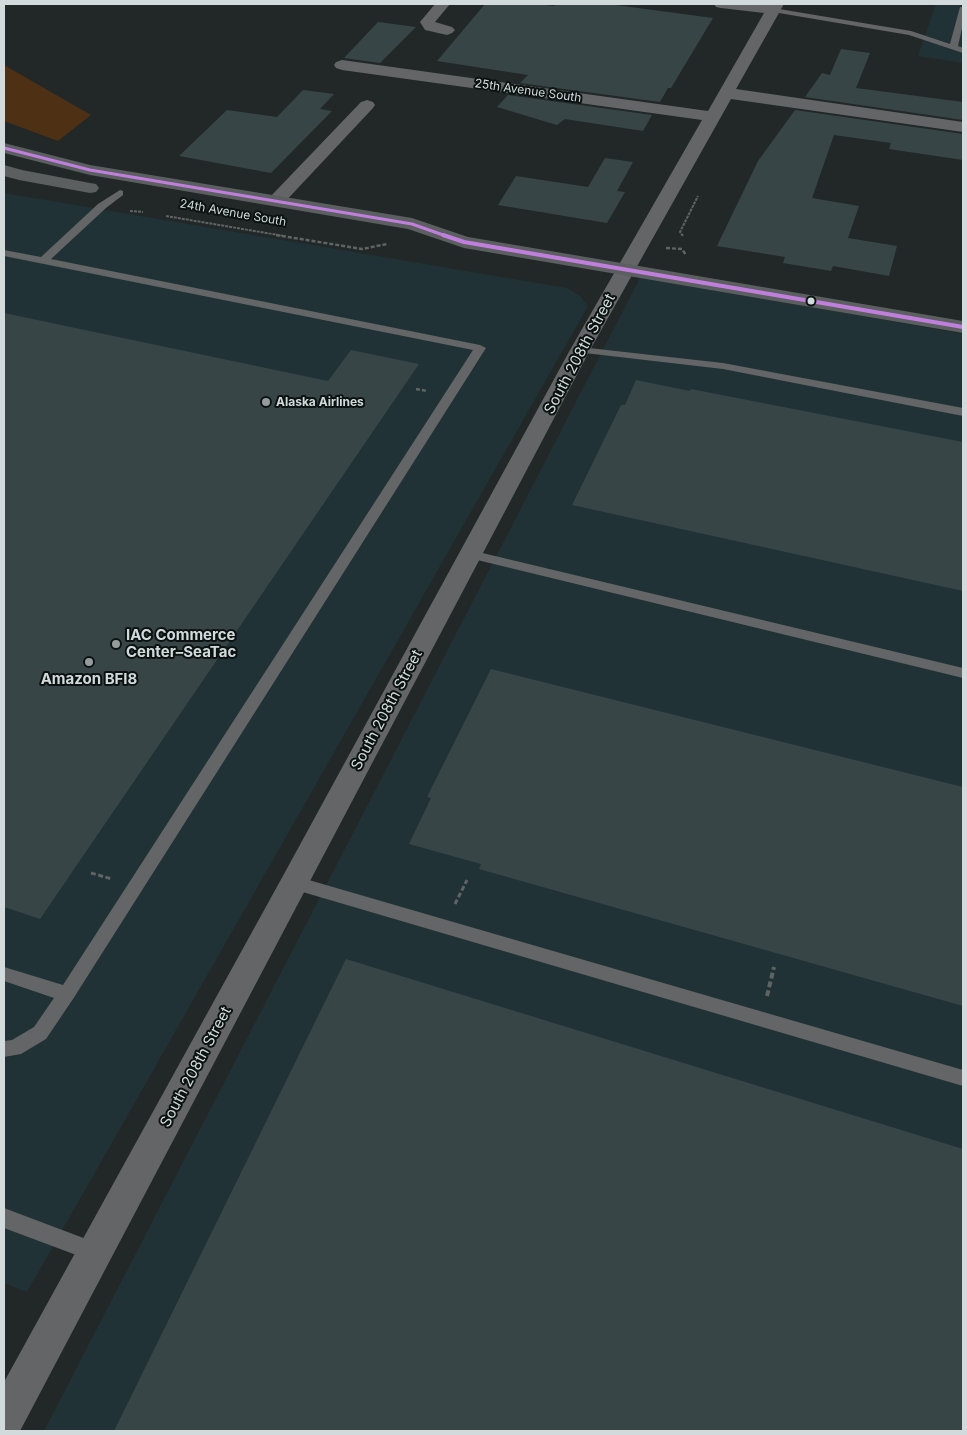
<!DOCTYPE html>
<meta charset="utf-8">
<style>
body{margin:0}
#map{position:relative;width:967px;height:1435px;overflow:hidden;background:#222828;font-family:Inter,sans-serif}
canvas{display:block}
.frame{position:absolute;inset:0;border:5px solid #d2dadb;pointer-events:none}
</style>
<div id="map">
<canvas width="967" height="1435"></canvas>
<div class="frame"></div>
</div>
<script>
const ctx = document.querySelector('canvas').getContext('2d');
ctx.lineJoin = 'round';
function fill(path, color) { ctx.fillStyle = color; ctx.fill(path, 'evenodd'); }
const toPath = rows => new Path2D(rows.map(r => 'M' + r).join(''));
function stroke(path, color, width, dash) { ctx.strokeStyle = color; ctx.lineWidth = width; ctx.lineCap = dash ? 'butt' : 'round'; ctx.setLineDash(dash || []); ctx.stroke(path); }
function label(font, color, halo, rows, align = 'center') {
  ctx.font = font + ' Inter,sans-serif'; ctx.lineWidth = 4; ctx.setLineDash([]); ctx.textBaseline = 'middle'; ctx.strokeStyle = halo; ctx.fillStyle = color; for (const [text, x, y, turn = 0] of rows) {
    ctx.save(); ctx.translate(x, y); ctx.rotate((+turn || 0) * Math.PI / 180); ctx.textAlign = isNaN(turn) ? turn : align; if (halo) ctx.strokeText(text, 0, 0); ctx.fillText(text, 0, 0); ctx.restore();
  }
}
fill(toPath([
 [936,4,963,4,963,63,918,56],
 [4,193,567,288,580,296,588,306,27,1292,4,1283],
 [641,276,963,334,963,1431,44,1431]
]), '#203235');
fill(toPath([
 [4,65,91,115,58,141,4,121]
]), '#4e3014');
fill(toPath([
 [485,4,539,4,554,6,556,4,608,4,713,18,671,88,668,88,660,102,520,83,528,75,437,61],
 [378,22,416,27,380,63,344,58],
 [841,49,870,53,856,88,963,102,963,120,805,97,822,73,830,75],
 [303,90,334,94,320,109,332,111,271,173,179,156,227,110,277,117],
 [508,95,652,115,643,131,565,119,557,125,497,107],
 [795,110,963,134,963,160,889,149,891,143,834,135,812,198,859,206,848,238,897,246,889,276,833,266,831,271,783,263,785,257,717,246,758,161],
 [605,158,633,162,617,191,625,192,607,223,498,205,516,176,588,187],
 [4,313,328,381,351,350,419,364,40,919,4,907],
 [636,380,690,391,691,389,963,442,963,591,572,505,621,405,625,405],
 [491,669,963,787,963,1006,479,869,481,864,409,844,431,798,427,797],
 [346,959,963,1149,963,1431,114,1431]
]), '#374547');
stroke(toPath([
 [130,211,143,212],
 [166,216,284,236],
 [683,236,680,232,698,196]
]), '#5f6364', 2, [3, 1]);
stroke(toPath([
 [276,235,362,249,387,244],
 [666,248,682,249,686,255],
 [416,389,427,391]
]), '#5f6364', 2.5, [4, 2]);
stroke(toPath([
 [91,873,112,879],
 [455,904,467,880]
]), '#5f6364', 3, [5, 2.5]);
stroke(toPath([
 [767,996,774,967]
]), '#5f6364', 4, [6, 3]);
fill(toPath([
 [960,7,963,7,963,24,958,46,963,48,963,53,909,35,773,12,769,10,773,8,911,31,950,44,960,7],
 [120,190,123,191,123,195,106,208,51,259,480,345,486,348,73,999,46,1039,21,1054,4,1057,4,1041,12,1040,34,1027,54,998,4,981,4,967,63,985,473,350,4,256,4,250,41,257,98,204,120,190],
 [580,347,723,363,963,408,963,416,723,369,576,352,574,350,580,347],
 [470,550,963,668,963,678,465,557,463,554,465,551,470,550],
 [295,876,963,1070,963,1086,289,888,287,883,289,878,295,876],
 [4,1208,102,1245,105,1252,102,1259,95,1262,4,1228,4,1208]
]), '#636566');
fill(toPath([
 [435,4,450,4,435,22,452,27,455,30,452,33,447,35,425,30,420,22,435,4],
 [714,4,784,4,736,89,963,122,963,132,731,99,590,350,20,1431,4,1431,4,1382,284,874,570,350,702,120,342,70,336,68,334,65,336,62,342,60,708,111,764,13,721,8,716,7,714,4],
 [367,100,373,102,375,105,373,108,282,205,276,206,270,205,267,201,270,197,361,102,367,100]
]), '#636566');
fill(toPath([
 [4,143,90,165,412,218,468,237,963,321,963,333,464,248,408,229,90,175,4,153,4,143],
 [4,165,22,170,90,183,96,184,99,188,96,192,90,193,19,180,4,176,4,165]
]), '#5b5f5f');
stroke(toPath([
 [4,148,90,170,412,224,446,236]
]), '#c07fdc', 3);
stroke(toPath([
 [443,235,464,242,963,327]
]), '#c07fdc', 4);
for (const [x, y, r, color] of [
 [811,301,4.5,"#d2dadb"],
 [266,402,5,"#949c9c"],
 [116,644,5,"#949c9c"],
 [89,662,5,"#949c9c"]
]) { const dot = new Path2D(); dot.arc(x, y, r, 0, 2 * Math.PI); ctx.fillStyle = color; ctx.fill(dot); stroke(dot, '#0c1212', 2); }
label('12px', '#d2dadb', '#0c1212', [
 ["25th Avenue South",528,91,8],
 ["24th Avenue South",233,213,10]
]);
label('bold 12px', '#d2dadb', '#0c1212', [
 ["Alaska Airlines",276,402]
], 'left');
label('15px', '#d2dadb', '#0c1212', [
 ["South 208th Street",580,354,-62],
 ["South 208th Street",387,710,-62],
 ["South 208th Street",196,1067,-62]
]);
label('bold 15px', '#d2dadb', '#0c1212', [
 ["IAC Commerce",126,635],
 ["Center–SeaTac",126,652],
 ["Amazon BFI8",89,679,"center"]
], 'left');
</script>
